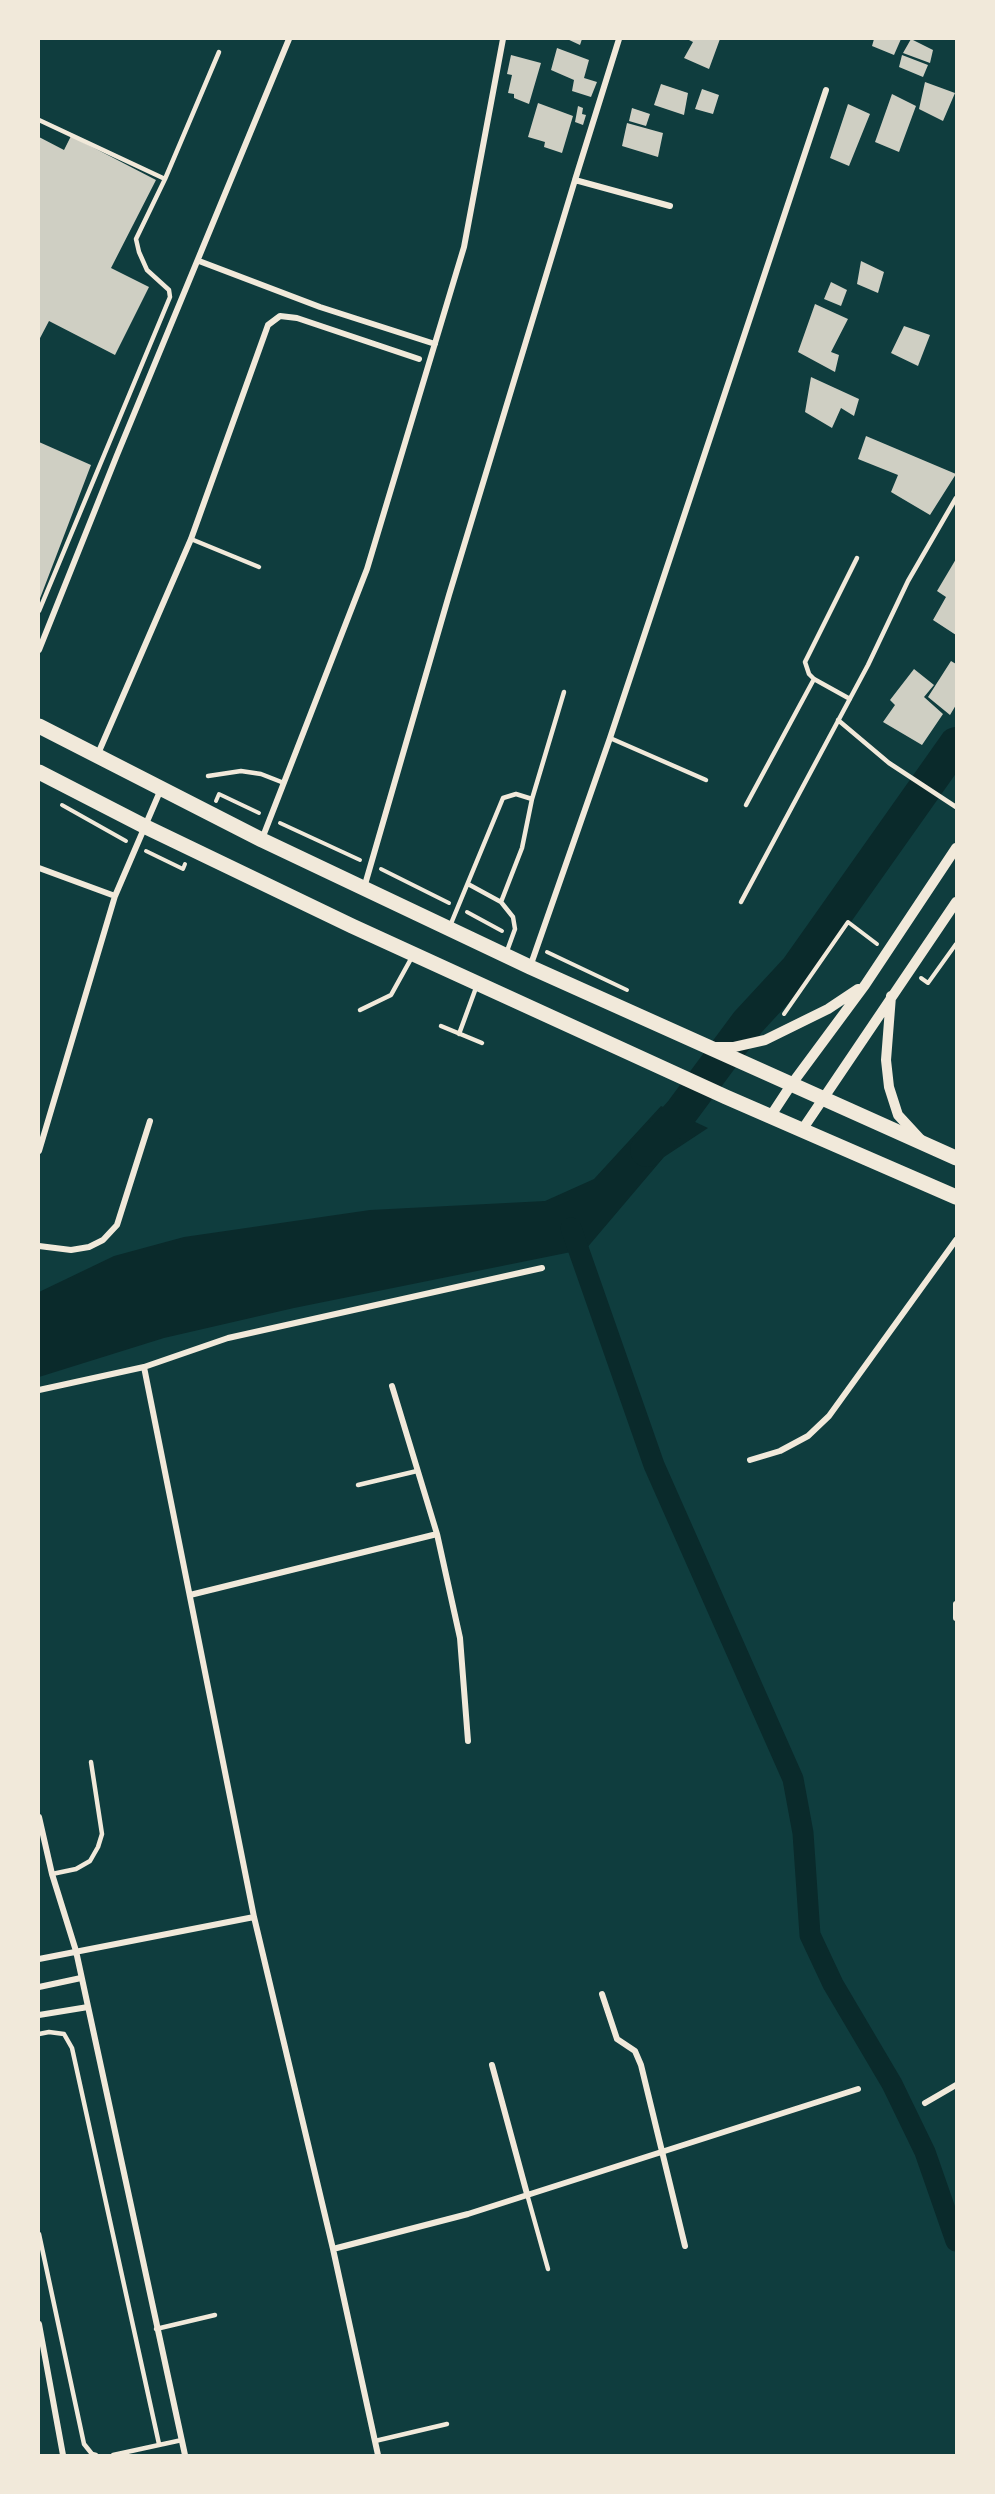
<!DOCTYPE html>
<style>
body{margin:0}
#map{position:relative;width:995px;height:2494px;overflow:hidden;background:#0f3d3e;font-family:"PT Sans Narrow",sans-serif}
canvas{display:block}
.frame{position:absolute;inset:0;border:40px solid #f1e9da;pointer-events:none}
</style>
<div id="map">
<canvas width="995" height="2494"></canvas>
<div class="frame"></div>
</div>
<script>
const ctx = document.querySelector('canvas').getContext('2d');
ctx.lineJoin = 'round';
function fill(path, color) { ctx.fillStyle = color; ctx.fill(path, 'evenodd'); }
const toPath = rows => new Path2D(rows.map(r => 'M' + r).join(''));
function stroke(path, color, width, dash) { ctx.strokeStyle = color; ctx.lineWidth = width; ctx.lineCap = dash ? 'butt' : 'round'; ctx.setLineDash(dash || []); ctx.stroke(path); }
fill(toPath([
 [661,1106,708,1128,664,1157,586,1249,294,1308,164,1338,39,1377,39,1292,114,1256,184,1237,370,1210,545,1201,594,1179]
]), '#0a2a2b');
stroke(toPath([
 [571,1228,654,1465,793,1779,803,1833,810,1935,833,1984,892,2084,925,2152,956,2241]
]), '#0a2a2b', 21);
stroke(toPath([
 [647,1150,682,1111,748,1022,797,969,956,744]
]), '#0a2a2b', 34);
fill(toPath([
 [567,39,582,39,580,45],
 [687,39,720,39,709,69,684,58,693,42],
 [874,39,901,39,894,55,872,46],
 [911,39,933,50,930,63,903,53],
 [557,48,589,60,584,78,597,82,591,97,572,91,574,80,551,70],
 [511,55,541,63,529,104,514,98,514,94,508,93,512,75,507,74],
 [902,55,928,65,923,77,899,67],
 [925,82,955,93,943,121,919,109],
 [661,84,688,93,684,115,654,105],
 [702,89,719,95,713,114,695,109],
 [892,94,916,106,899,152,875,142],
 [538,103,573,116,562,153,544,147,545,142,528,137],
 [848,104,870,114,849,166,830,158],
 [578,106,583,108,582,114,586,115,583,125,575,122],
 [632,108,650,114,646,126,629,121],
 [627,123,663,133,658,157,622,146],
 [71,136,156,180,111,268,149,287,115,355,49,321,39,340,39,137,64,150],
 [861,261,884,272,878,293,857,284],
 [831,282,847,290,841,306,824,299],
 [815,304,848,319,831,352,839,355,835,372,798,352],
 [904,326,930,335,918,366,891,353],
 [811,377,859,399,854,416,841,408,832,428,805,412],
 [866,436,956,474,930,515,891,492,898,475,858,459],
 [39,442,91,465,39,601],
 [956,559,956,635,933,620,946,597,937,591],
 [951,661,956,664,956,705,950,715,928,697],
 [914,669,934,685,924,697,943,714,922,745,883,722,895,705,890,700]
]), '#cfcfc3');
stroke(toPath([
 [216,801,219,794,259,813],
 [62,805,126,841],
 [280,823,360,860],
 [146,851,183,869,185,864],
 [381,869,449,903],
 [467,912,502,931],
 [547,952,627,990],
 [921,978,928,983,956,944],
 [784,1014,848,922,877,944]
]), '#f1e9da', 4);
stroke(toPath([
 [39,120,165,179,136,239,139,252,147,270,169,290,170,297,39,611],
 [165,179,219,52],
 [191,539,259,567],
 [850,699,814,679,809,674,805,662,857,558],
 [838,720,889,763,956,807],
 [610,738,706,780],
 [208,776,241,771,261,774,284,783],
 [746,805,814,679],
 [468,884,501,902,513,917,515,929,507,951],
 [501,902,522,848,532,799,564,692],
 [741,902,868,665,908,581,956,498],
 [450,926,503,798,516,794,532,799],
 [360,1010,391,995,412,957],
 [441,1026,482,1043],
 [459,1034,477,985],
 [358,1485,417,1471],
 [52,1874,76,1869,90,1861,98,1847,102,1834,91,1762],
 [39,2034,49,2032,64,2034,72,2048,159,2444],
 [527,2194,548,2269],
 [39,2234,84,2444,92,2454,96,2455],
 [156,2329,215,2315],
 [375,2441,447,2424],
 [113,2455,182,2440]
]), '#f1e9da', 4.5);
stroke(toPath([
 [575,180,619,39],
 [199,261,320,307,435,344],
 [39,650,117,455,289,39],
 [97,756,191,539,268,325,280,316,297,318,419,359],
 [262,839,367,569,464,247,503,39],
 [39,868,115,896],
 [364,888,449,595,575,180,670,206],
 [530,967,610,738,826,90],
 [39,1151,115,896,161,789],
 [39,1246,71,1250,89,1247,103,1240,117,1225,150,1121],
 [144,1367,254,1917,333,2249,378,2455],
 [392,1386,437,1534],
 [39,1390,144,1367,228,1338,542,1268],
 [750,1460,780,1451,808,1436,829,1416,956,1240],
 [190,1595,437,1534,460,1638,468,1741],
 [956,1604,956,1618],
 [39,1817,52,1874,76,1951,185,2455],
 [39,1959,254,1917],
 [39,1987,81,1978],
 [602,1994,617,2039,635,2051,641,2065,685,2246],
 [39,2015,88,2007],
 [492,2065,527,2194],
 [925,2103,956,2085],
 [333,2249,468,2214,858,2089],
 [39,2324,63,2455]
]), '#f1e9da', 6);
stroke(toPath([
 [891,996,886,1060,889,1087,898,1115,922,1141],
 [713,1047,734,1047,765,1040,828,1009,858,989],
 [770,1117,791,1085,865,985,956,848],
 [802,1130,956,902]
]), '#f1e9da', 10);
stroke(toPath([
 [39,726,262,840,530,967,956,1158],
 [39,772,146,827,352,926,726,1097,956,1197]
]), '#f1e9da', 15);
</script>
